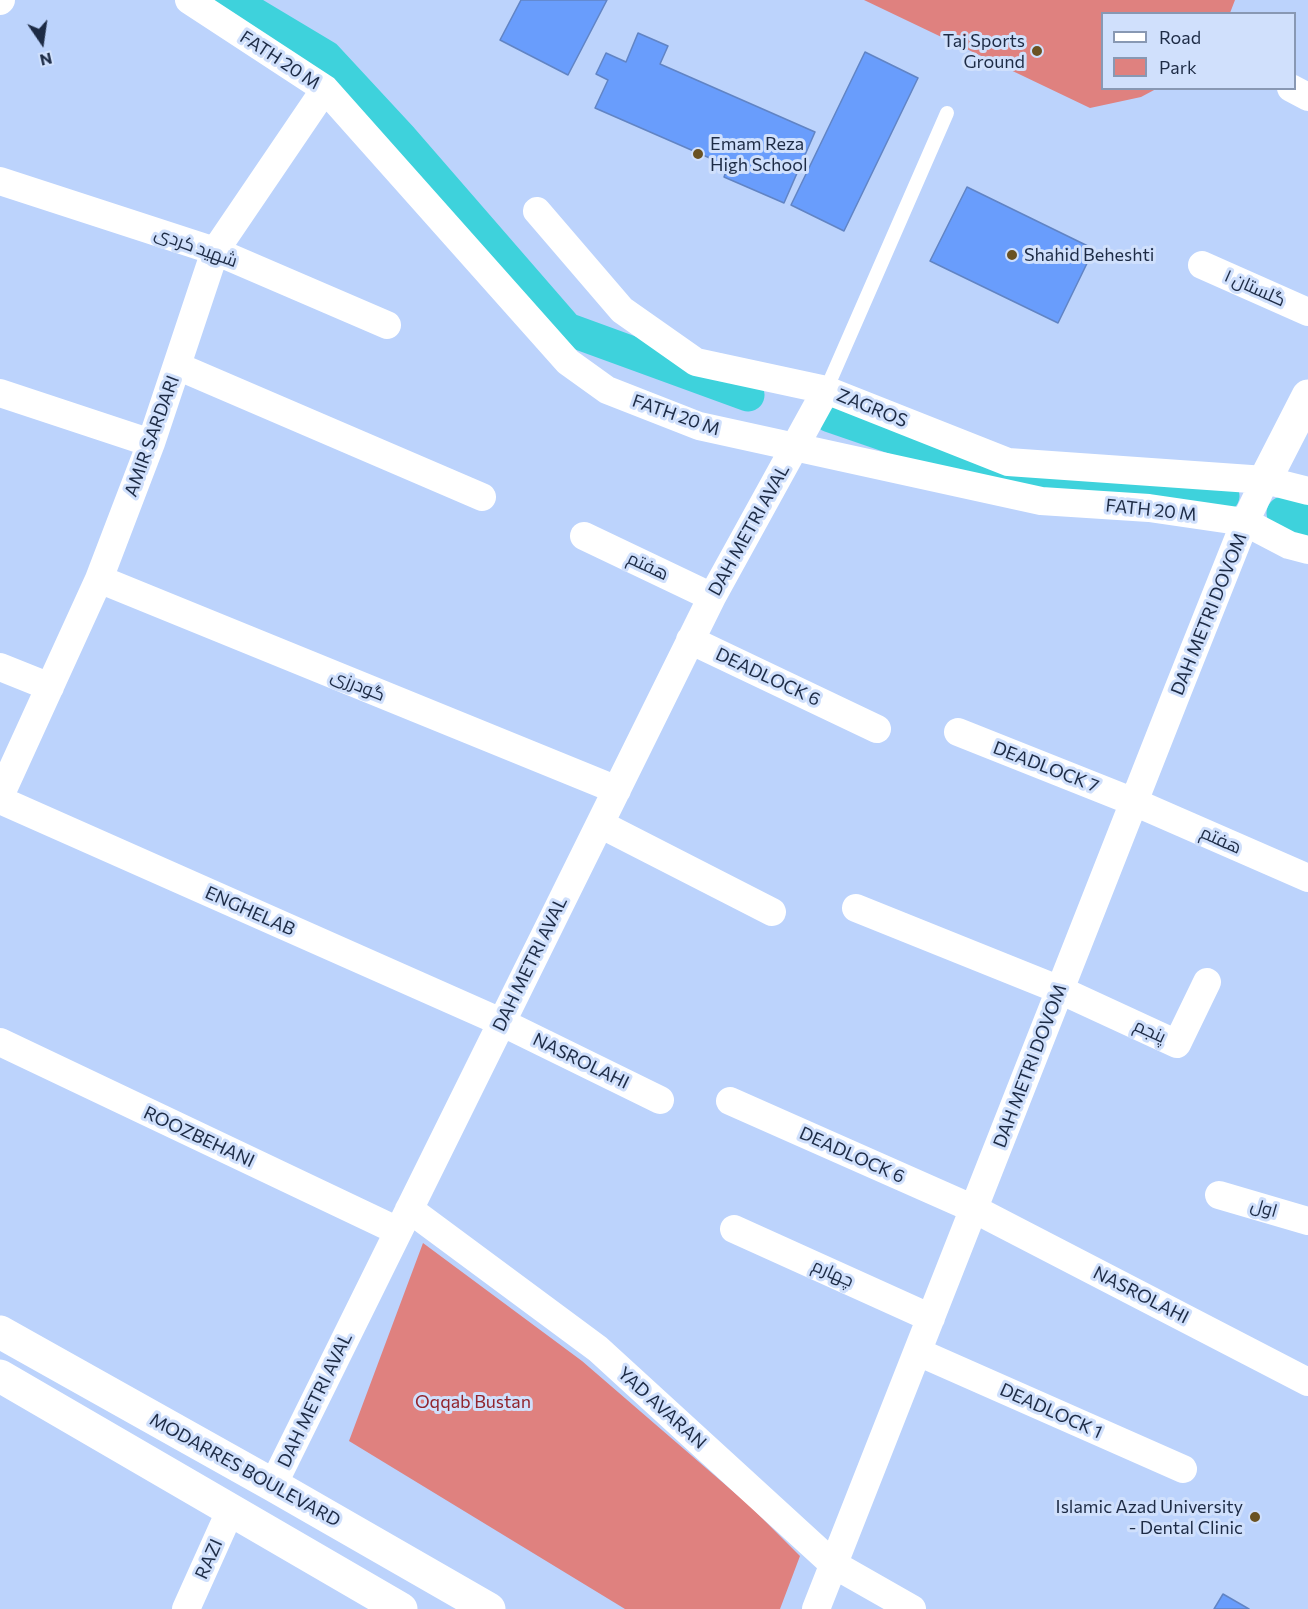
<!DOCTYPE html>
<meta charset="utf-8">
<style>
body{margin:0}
#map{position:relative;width:1308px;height:1609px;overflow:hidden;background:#bcd3fc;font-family:Commissioner,sans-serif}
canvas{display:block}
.legend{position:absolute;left:1101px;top:12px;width:195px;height:78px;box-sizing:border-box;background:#d0e0fc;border:2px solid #8898b3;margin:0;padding:8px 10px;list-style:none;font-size:18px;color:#1d2b45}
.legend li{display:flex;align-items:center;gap:12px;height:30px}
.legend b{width:30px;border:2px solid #8898b3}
.north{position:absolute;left:12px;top:12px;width:60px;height:60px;-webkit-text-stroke:4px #d0e0fc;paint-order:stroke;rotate:167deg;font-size:16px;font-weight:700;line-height:24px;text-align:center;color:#1d2b45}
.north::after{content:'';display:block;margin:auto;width:21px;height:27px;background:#1d2b45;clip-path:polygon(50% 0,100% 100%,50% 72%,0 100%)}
</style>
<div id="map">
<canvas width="1308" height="1609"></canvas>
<ul class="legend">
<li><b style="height:8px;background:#fff"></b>Road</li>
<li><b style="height:16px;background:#df817f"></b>Park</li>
</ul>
<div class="north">N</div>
</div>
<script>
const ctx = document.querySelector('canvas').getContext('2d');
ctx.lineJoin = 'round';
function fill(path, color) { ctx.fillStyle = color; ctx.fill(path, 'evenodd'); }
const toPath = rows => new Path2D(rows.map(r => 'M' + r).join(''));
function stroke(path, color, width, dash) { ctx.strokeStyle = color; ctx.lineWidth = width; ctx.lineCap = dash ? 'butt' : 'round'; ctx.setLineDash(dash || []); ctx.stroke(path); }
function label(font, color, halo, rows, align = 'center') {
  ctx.font = font + ' Commissioner,Cairo,sans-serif'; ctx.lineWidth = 6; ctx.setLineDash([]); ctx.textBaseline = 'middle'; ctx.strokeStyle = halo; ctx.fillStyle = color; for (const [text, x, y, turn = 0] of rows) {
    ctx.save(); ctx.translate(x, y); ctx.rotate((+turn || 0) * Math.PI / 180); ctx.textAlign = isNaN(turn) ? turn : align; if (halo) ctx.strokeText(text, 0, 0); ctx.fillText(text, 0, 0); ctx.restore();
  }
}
fill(toPath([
 [864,0,1235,0,1230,13,1102,14,1102,88,1156,89,1141,97,1090,108],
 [423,1243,582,1361,750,1506,800,1556,780,1609,625,1609,349,1441]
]), '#df817f');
stroke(toPath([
 [231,0,326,57,402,139,567,329,748,395],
 [830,416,1022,482,1223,496],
 [1283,513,1308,522]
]), '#3ed2dc', 33);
const building = toPath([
 [521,0,607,0,568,75,500,40,521,0],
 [638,33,668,46,660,64,815,132,784,203,724,177,728,166,595,108,608,80,596,74,606,53,626,62,638,33],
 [865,52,918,78,844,231,791,205,865,52],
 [967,187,1094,249,1058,323,930,261,967,187],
 [1223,1594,1249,1609,1214,1609,1223,1594]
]);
fill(building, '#699dfc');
stroke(building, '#6184c4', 1.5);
stroke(toPath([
 [826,390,947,113]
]), '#fff', 14);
stroke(toPath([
 [189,0,325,89,568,362,607,390,699,426,1041,501,1149,508,1245,522,1289,545,1308,550],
 [0,1,1,0],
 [1291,88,1308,97],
 [0,181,215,251,387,325],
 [537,211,622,310,696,362,826,390,1008,462,1265,480,1308,491],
 [1202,265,1308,312],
 [177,366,482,497],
 [0,393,151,443],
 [584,536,712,597],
 [99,579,617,790],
 [690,640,877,729],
 [0,667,50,687],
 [958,732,1134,802,1308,878],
 [0,796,99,579,151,443,215,251,325,89],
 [0,800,501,1022,660,1100],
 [600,824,772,912],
 [856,908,1060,990,1177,1044,1207,982],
 [0,1042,398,1231],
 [730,1101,974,1209,1308,1382],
 [1219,1195,1308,1221],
 [409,1209,598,1349,833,1564,912,1609],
 [734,1229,931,1318],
 [918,1352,1183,1469],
 [273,1485,712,597,826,390],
 [186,1609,231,1509],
 [816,1609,1178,690,1245,522,1265,480]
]), '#fff', 28);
stroke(toPath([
 [1265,480,1308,396]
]), '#fff', 33);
stroke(toPath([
 [0,1332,273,1485,489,1609],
 [0,1376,401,1609]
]), '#fff', 33);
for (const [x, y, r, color] of [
 [1037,51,6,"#6a5222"],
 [698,154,6,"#6a5222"],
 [1012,255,6,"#6a5222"],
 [1255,1517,6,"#6a5222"]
]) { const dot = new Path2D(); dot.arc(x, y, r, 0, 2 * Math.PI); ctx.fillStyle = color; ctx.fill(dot); stroke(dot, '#d0e0fc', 2); }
label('18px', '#1d2b45', '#d0e0fc', [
 ["Taj Sports",1025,41],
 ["Ground",1025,62],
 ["Emam Reza",710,144,"left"],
 ["High School",710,165,"left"],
 ["Shahid Beheshti",1024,255,"left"],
 ["Islamic Azad University",1243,1507],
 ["- Dental Clinic",1243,1528]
], 'right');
label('18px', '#1d2b45', '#d0e0fc', [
 ["FATH 20 M",280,60,33],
 ["شهید کردی",196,247,20],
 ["گلستان ۱",1255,288,24],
 ["ZAGROS",872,408,22],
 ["FATH 20 M",676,415,19],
 ["AMIR SARDARI",152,436,-70],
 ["FATH 20 M",1151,510,6],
 ["DAH METRI AVAL",749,530,-61],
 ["هفتم",648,566,25],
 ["DAH METRI DOVOM",1209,614,-68],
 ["DEADLOCK 6",768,677,25],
 ["گودرزی",358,685,22],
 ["DEADLOCK 7",1046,767,21],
 ["هفتم",1221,840,24],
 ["ENGHELAB",250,911,24],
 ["DAH METRI AVAL",530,964,-64],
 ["پنجم",1150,1031,25],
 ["NASROLAHI",581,1061,26],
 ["DAH METRI DOVOM",1030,1066,-69],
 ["ROOZBEHANI",199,1137,25],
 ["DEADLOCK 6",852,1155,24],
 ["اول",1264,1208,16],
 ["چهارم",833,1273,24],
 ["NASROLAHI",1141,1295,27],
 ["DAH METRI AVAL",315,1400,-64],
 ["YAD AVARAN",662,1408,42],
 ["DEADLOCK 1",1051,1411,24],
 ["MODARRES BOULEVARD",245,1470,29],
 ["RAZI",209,1559,-66]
]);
label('18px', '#91242c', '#d0e0fc', [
 ["Oqqab Bustan",473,1402]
]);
</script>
